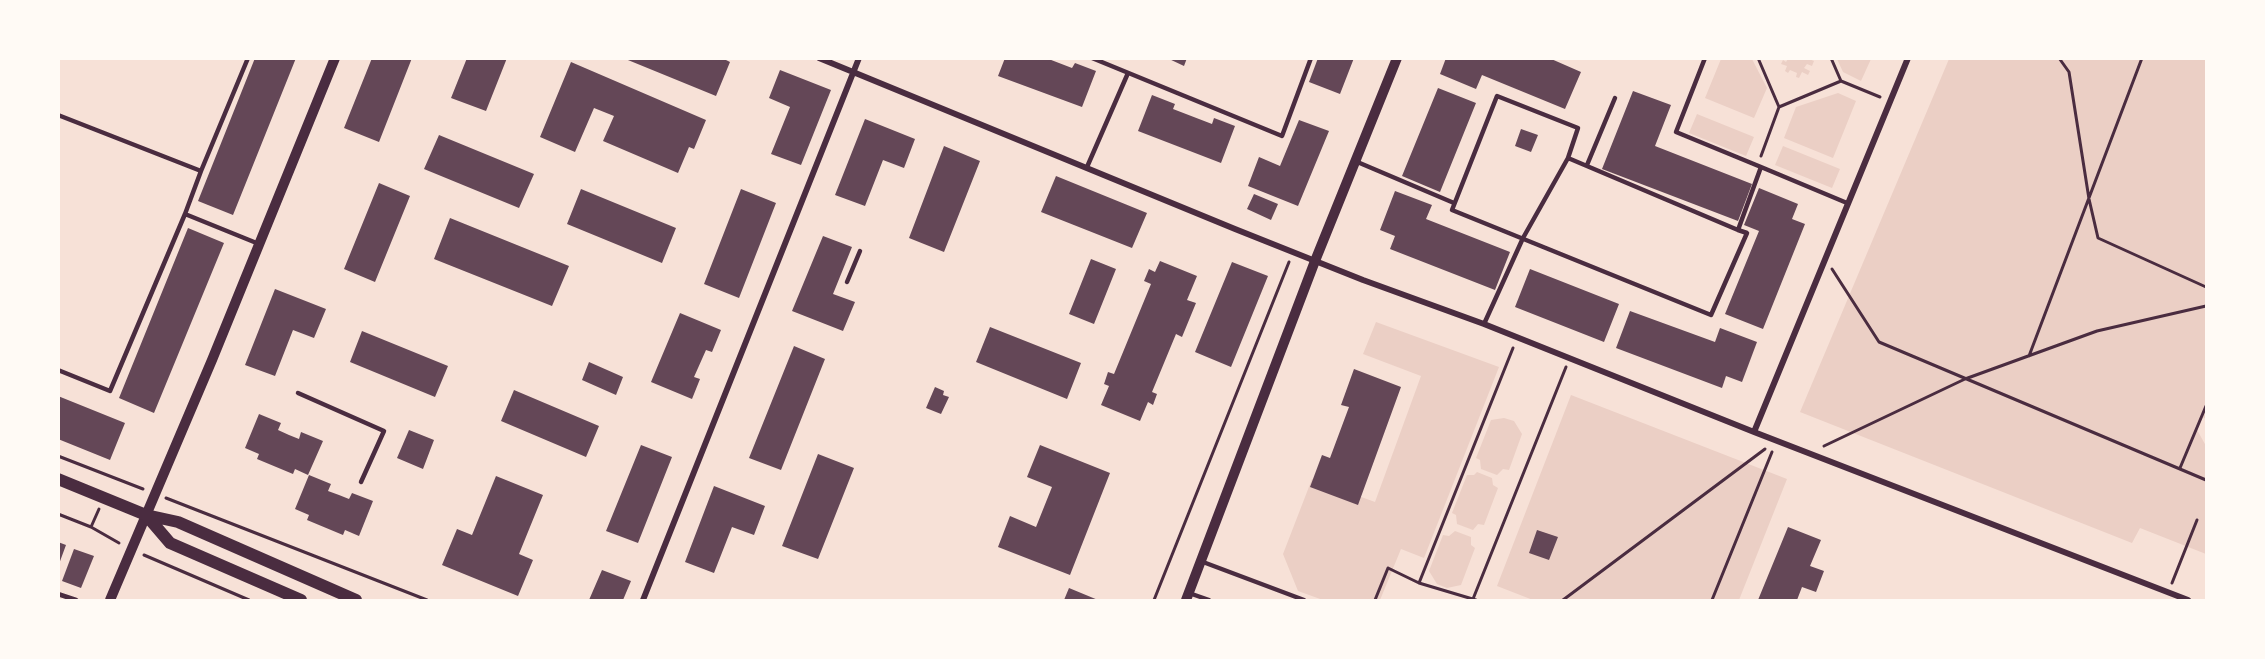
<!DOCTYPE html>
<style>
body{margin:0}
#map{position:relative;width:2265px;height:659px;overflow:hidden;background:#f7e1d7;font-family:"Libre Baskerville",serif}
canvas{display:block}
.frame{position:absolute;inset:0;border:60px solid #fffaf5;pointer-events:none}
</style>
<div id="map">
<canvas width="2265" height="659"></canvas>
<div class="frame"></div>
</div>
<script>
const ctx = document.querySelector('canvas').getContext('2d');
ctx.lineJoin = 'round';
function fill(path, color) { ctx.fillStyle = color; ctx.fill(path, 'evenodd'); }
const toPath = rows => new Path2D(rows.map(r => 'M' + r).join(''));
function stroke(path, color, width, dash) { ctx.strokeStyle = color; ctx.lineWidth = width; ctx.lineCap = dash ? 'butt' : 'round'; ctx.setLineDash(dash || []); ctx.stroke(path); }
fill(toPath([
 [1721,59,1752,59,1767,88,1754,118,1705,98],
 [1788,59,1809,59,1814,61,1812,66,1807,64,1804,68,1810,71,1808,75,1802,72,1799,78,1796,77,1797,73,1790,70,1788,73,1785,71,1787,66,1781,64,1783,60,1786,62],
 [1837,59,1871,59,1861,81,1843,72],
 [1949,59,2206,59,2206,419,2201,416,2196,428,2206,446,2206,554,2140,528,2132,543,1800,412],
 [1838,93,1856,101,1833,158,1784,138,1796,107],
 [1697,114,1754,137,1746,156,1689,133],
 [1783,146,1840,169,1832,188,1775,165],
 [1376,322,1499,367,1424,558,1401,549,1380,600,1323,600,1298,591,1283,554,1312,479,1375,502,1421,376,1363,354],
 [1571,395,1787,479,1739,600,1533,600,1497,586],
 [1504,418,1514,421,1522,434,1509,470,1503,469,1497,475,1481,469,1480,460,1476,458,1491,420],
 [1477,472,1492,478,1493,485,1498,488,1484,525,1478,524,1473,530,1457,524,1456,515,1452,513,1467,475,1474,475],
 [1455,531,1471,537,1471,545,1475,548,1461,585,1447,588,1437,584,1429,571,1443,535,1449,536]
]), '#ebcfc5');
fill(toPath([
 [255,58,296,58,233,215,198,201],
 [372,58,412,58,379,142,344,128],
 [467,58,507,58,486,111,451,98],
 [623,58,722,58,730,62,716,96],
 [1005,58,1046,58,1072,68,1075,63,1096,71,1082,107,998,76],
 [1167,58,1187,58,1184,66],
 [1318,58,1354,58,1340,94,1309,82],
 [1446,58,1549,58,1581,72,1565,109,1482,75,1476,89,1440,74],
 [571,62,706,120,694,149,689,147,678,173,603,141,614,116,594,108,575,152,540,137],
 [780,70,831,90,801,165,771,154,790,107,769,98],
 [1438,88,1476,103,1440,192,1402,176],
 [1633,91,1671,105,1655,146,1752,184,1738,221,1602,169],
 [1152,95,1175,104,1173,109,1212,124,1214,118,1235,126,1221,163,1138,131],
 [865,119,915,139,904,168,883,160,865,206,835,195],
 [1299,120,1329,131,1298,206,1248,186,1259,157,1280,166],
 [1521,129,1538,135,1531,152,1515,146],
 [439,135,534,174,519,208,424,169],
 [944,146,980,161,944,252,909,238],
 [1056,176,1147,213,1132,248,1041,212],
 [379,183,410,196,375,282,344,269],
 [1759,188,1798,204,1792,219,1805,224,1763,329,1725,314,1759,231,1744,225],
 [581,189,676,228,662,263,567,224],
 [741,189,776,203,739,298,704,284],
 [1395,191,1432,205,1426,219,1510,252,1495,290,1390,249,1395,236,1380,230],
 [1254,194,1278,204,1271,220,1247,209],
 [450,218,569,266,552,306,434,259],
 [188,228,224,243,154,413,119,398],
 [823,236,852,247,833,294,855,302,843,331,792,311],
 [1091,259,1116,269,1094,324,1069,314],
 [1160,261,1197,276,1187,300,1196,303,1182,337,1176,334,1152,392,1157,394,1153,405,1148,402,1140,421,1101,405,1109,386,1104,384,1108,372,1114,374,1151,284,1144,281,1149,269,1155,272],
 [1232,262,1268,276,1231,367,1195,352],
 [1530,269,1619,304,1604,342,1515,307],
 [275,289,326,309,314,338,293,330,275,376,245,365],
 [1630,311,1715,342,1720,328,1757,342,1742,382,1726,376,1722,388,1616,348],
 [680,313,721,330,712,352,706,350,694,377,700,379,692,399,651,382],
 [990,327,1081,363,1067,399,976,362],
 [362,331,448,366,435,397,350,362],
 [794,346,825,359,781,470,749,458],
 [589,362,623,377,616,395,582,380],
 [1354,369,1401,387,1358,505,1310,487,1322,455,1330,458,1349,407,1341,405],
 [935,387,944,391,943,395,949,397,941,414,926,408],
 [514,390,599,426,586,457,501,421],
 [58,396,125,423,110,460,58,439],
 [259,414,281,423,278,430,289,435,299,439,301,432,323,441,308,475,295,469,293,474,257,459,259,454,245,448],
 [409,430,434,440,423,469,397,458],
 [641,445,672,457,638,543,606,531],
 [1040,445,1110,473,1070,575,998,547,1010,516,1036,527,1052,487,1027,477],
 [818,454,854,468,818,559,782,546],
 [309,475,331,484,328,491,339,495,349,499,352,493,373,501,359,536,345,530,343,535,307,520,309,515,295,509],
 [496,476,543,495,519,554,533,560,518,596,442,565,457,529,472,535],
 [714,486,765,506,754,535,732,527,714,573,685,562],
 [1788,527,1821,540,1810,566,1824,571,1816,592,1802,587,1797,600,1758,600],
 [1537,530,1558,537,1549,560,1529,553],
 [58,542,66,545,59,564,58,564],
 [74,549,94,556,81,588,62,581],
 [602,570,631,581,623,600,589,600],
 [1069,588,1098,600,1064,600]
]), '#644757');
stroke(toPath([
 [1758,58,1779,107,1841,81],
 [1831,58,1841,81,1880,97],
 [2059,58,2069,72,2089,199,2098,238,2206,287],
 [1761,156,1779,107],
 [1832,269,1879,342,2206,480],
 [2029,356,2142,58],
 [1824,446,1965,379,2097,331,2206,306],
 [58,456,143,489],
 [2180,468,2206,406],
 [166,498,427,600],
 [58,514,91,527,119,543],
 [91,527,99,509],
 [144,555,249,600],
 [1419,583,1513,348],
 [2172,583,2197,520],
 [1473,599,1566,367],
 [1154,600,1289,262],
 [1375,600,1388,568,1419,583,1476,600],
 [1563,600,1765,449],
 [1712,600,1772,452]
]), '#4a2c40', 3);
stroke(toPath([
 [1092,58,1282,136,1311,58],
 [1705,58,1676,132,1761,167],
 [58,115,201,171,185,214,259,244],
 [1568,158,1578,128,1497,96,1452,210,1711,315,1747,233,1738,230],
 [1355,161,1454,203],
 [1587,165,1615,98],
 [1087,167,1128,73],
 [201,171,248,58],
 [847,282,860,251],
 [1484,324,1523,238,1568,158,1738,230,1761,167,1847,203],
 [58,370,110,391,185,214],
 [298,393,384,431,361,482],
 [1203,562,1304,600],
 [1189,593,1209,600],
 [58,594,76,600]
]), '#4a2c40', 4.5);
stroke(toPath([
 [819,58,1235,229,1363,280,1484,324,1754,432,2188,600],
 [1754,432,1908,58],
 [643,600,859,58]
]), '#4a2c40', 6);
stroke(toPath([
 [110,600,212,360,335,58],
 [1186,600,1315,261,1397,58]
]), '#4a2c40', 10);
stroke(toPath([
 [58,479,146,515,178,522,356,600],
 [146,515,170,543,301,600]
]), '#4a2c40', 12);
</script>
